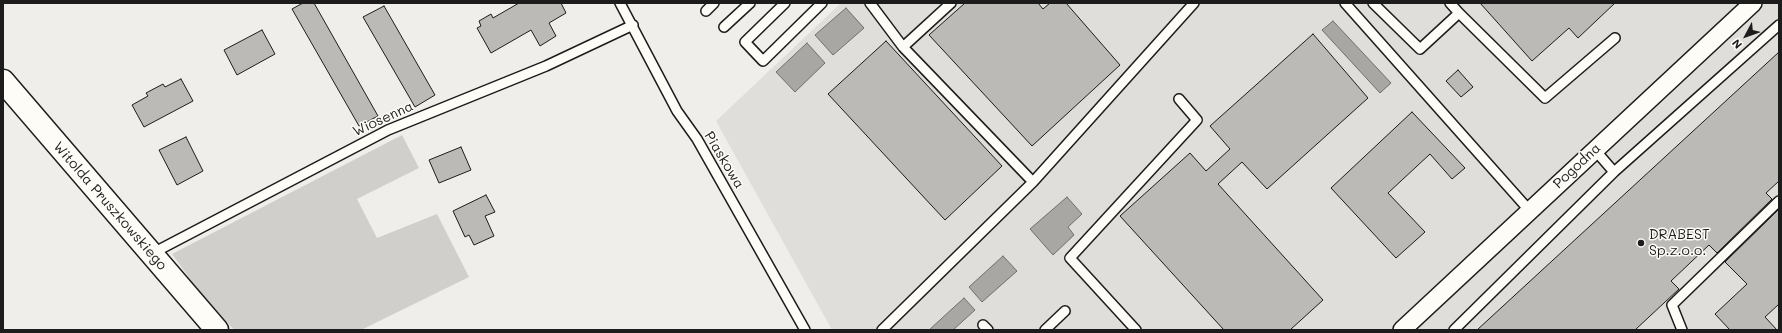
<!DOCTYPE html>
<style>
body{margin:0}
#map{position:relative;width:1782px;height:333px;overflow:hidden;background:#f0eeea;font-family:Mali,sans-serif}
canvas{display:block}
.frame{position:absolute;inset:0;border:4px solid #1c1c1c;pointer-events:none}
.north{position:absolute;left:1726px;top:16px;width:40px;height:40px;-webkit-text-stroke:3px #fdfcf7;paint-order:stroke;rotate:229deg;font-size:11px;font-weight:700;line-height:16px;text-align:center;color:#1c1c1c}
.north::after{content:'';display:block;margin:auto;width:14px;height:18px;background:#1c1c1c;clip-path:polygon(50% 0,100% 100%,50% 72%,0 100%)}
</style>
<div id="map">
<canvas width="1782" height="333"></canvas>
<div class="frame"></div>
<div class="north">N</div>
</div>
<script>
const ctx = document.querySelector('canvas').getContext('2d');
ctx.lineJoin = 'round';
function fill(path, color) { ctx.fillStyle = color; ctx.fill(path, 'evenodd'); }
const toPath = rows => new Path2D(rows.map(r => 'M' + r).join(''));
function stroke(path, color, width, dash) { ctx.strokeStyle = color; ctx.lineWidth = width; ctx.lineCap = dash ? 'butt' : 'round'; ctx.setLineDash(dash || []); ctx.stroke(path); }
function label(font, color, halo, rows, align = 'center') {
  ctx.font = font + ' Mali,sans-serif'; ctx.lineWidth = 3; ctx.setLineDash([]); ctx.textBaseline = 'middle'; ctx.strokeStyle = halo; ctx.fillStyle = color; for (const [text, x, y, turn = 0] of rows) {
    ctx.save(); ctx.translate(x, y); ctx.rotate((+turn || 0) * Math.PI / 180); ctx.textAlign = isNaN(turn) ? turn : align; if (halo) ctx.strokeText(text, 0, 0); ctx.fillText(text, 0, 0); ctx.restore();
  }
}
fill(toPath([
 [841,3,1779,3,1779,330,832,330,716,121]
]), '#e0deda');
fill(toPath([
 [402,135,419,168,357,199,377,238,437,214,469,277,361,330,234,330,193,283,172,254]
]), '#d0cfcc');
const water = toPath([
 [846,8,864,28,833,55,815,35,846,8],
 [1333,21,1391,83,1380,93,1322,30,1333,21],
 [807,43,825,63,795,92,776,72,807,43],
 [1067,197,1082,214,1068,227,1074,235,1053,255,1030,229,1067,197],
 [1003,256,1017,271,982,302,969,287,1003,256],
 [964,298,975,310,953,330,929,330,964,298]
]);
fill(water, '#a8a7a3');
stroke(water, '#706f6d', 1);
const building = toPath([
 [303,3,314,3,378,116,359,126,292,9,303,3],
 [519,3,561,3,566,13,549,23,556,36,540,46,531,30,491,53,477,28,481,26,479,21,491,14,493,18,519,3],
 [965,3,1038,3,1043,9,1050,3,1066,3,1120,65,1032,146,929,35,965,3],
 [1480,3,1615,3,1578,38,1569,28,1532,61,1480,3],
 [384,6,435,95,415,107,363,17,384,6],
 [262,30,275,54,237,75,224,50,262,30],
 [1313,34,1368,98,1267,189,1242,162,1218,184,1323,300,1290,330,1224,330,1120,216,1190,153,1206,171,1230,149,1210,126,1313,34],
 [886,41,1002,166,945,220,828,94,886,41],
 [1779,52,1779,181,1766,193,1772,199,1717,253,1709,245,1671,281,1679,289,1635,330,1477,330,1779,52],
 [1458,70,1473,87,1461,97,1446,81,1458,70],
 [181,79,193,101,144,127,132,105,148,96,146,93,163,84,165,87,181,79],
 [1412,112,1465,168,1452,179,1430,154,1388,193,1425,232,1396,258,1331,188,1412,112],
 [186,137,203,171,177,185,159,150,186,137],
 [461,147,471,170,439,183,429,160,461,147],
 [486,195,495,212,485,216,494,236,474,245,469,235,465,237,453,211,486,195],
 [1779,209,1779,304,1765,317,1777,330,1730,330,1715,314,1747,284,1725,262,1779,209]
]);
fill(building, '#bbbab6');
stroke(building, '#1c1c1c', 1);
const service = toPath([
 [620,3,677,111,697,139,805,330],
 [785,3,745,42,763,61,822,3],
 [870,3,903,47,1033,182,1194,3],
 [1345,3,1529,210],
 [1373,3,1420,49,1459,13,1450,3],
 [706,11,714,3],
 [1459,13,1545,98,1615,38],
 [724,27,750,3],
 [903,47,951,3],
 [1614,172,1779,25],
 [151,254,388,130,546,66,633,25],
 [983,325,988,330],
 [882,330,1033,182],
 [1045,330,1065,311],
 [1136,330,1070,258,1197,120,1179,99],
 [1454,330,1614,172,1595,150],
 [1682,330,1672,305,1779,201]
]);
const minor = toPath([
 [1402,330,1753,3]
]);
const tertiary = toPath([
 [3,81,217,330]
]);
stroke(service, '#1c1c1c', 12);
stroke(minor, '#1c1c1c', 20);
stroke(tertiary, '#1c1c1c', 25);
stroke(service, '#fdfcf7', 9);
stroke(minor, '#fdfcf7', 17);
stroke(tertiary, '#fdfcf7', 22);
for (const [x, y, r, color] of [
 [1641,243,4,"#1c1c1c"]
]) { const dot = new Path2D(); dot.arc(x, y, r, 0, 2 * Math.PI); ctx.fillStyle = color; ctx.fill(dot); stroke(dot, '#fdfcf7', 1.5); }
label('14px', '#1c1c1c', '#fdfcf7', [
 ["Wiosenna",383,119,-25],
 ["Piaskowa",724,160,59],
 ["Pogodna",1577,166,-43],
 ["Witolda Pruszkowskiego",110,206,49]
]);
label('14px', '#1c1c1c', '#fdfcf7', [
 ["DRABEST",1649,235],
 ["Sp.z.o.o.",1649,251]
], 'left');
</script>
